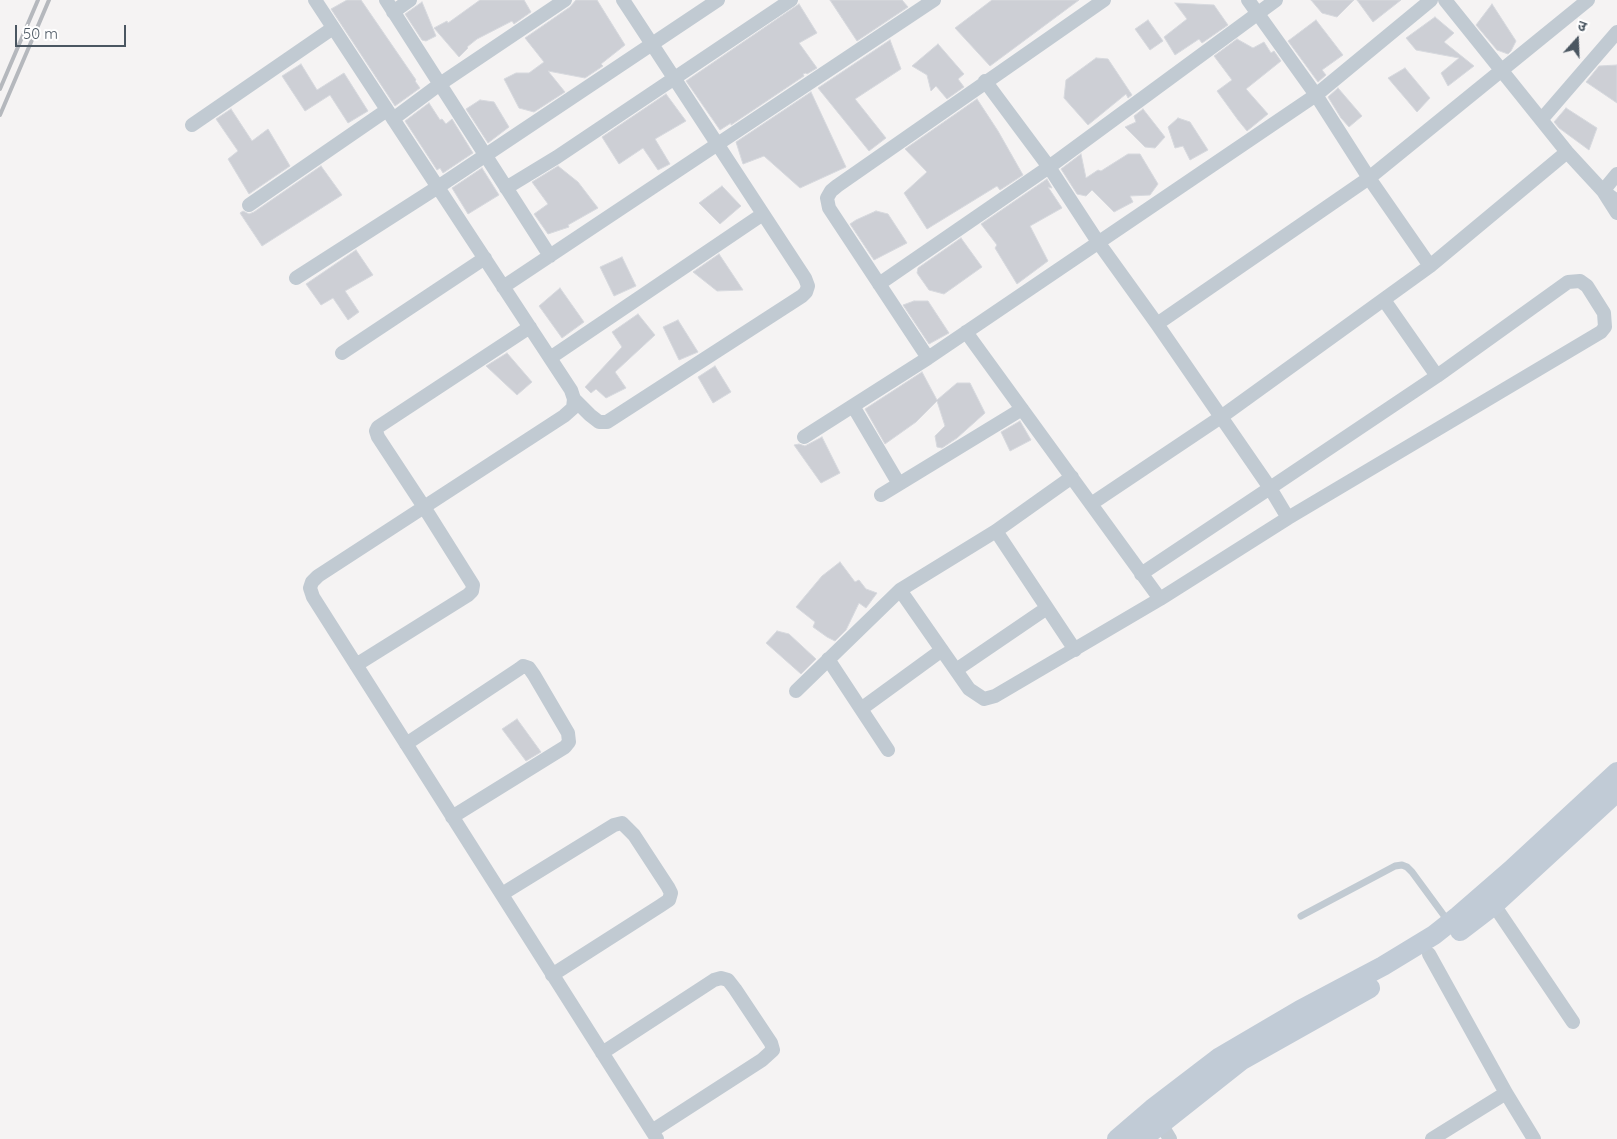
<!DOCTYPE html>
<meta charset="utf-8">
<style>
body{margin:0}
#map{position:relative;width:1617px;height:1139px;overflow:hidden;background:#f5f3f3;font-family:Quicksand,"Noto Sans Devanagari",sans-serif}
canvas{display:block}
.north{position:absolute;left:1552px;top:15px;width:50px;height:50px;-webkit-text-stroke:4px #fff;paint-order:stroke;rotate:20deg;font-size:14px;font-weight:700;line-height:20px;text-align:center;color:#4a5661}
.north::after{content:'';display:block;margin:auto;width:18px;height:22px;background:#4a5661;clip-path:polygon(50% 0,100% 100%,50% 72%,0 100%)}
.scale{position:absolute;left:15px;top:25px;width:111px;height:22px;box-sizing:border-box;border:2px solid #4a5661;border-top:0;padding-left:6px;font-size:15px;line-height:18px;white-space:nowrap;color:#4a5661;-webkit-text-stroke:4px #fff;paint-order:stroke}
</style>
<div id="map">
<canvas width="1617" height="1139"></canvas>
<div class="north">उ</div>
<div class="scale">50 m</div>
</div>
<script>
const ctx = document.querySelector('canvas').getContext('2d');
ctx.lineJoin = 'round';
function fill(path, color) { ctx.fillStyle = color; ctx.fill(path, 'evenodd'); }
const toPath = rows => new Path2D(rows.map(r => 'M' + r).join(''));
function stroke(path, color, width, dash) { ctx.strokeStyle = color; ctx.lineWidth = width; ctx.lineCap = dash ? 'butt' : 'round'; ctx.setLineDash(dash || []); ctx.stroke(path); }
const building = toPath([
 [347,0,361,0,416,80,415,81,420,88,395,106,331,9,347,0],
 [480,0,524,0,531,12,514,24,512,21,477,39,467,47,468,48,459,57,434,28,447,21,448,23,480,0],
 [576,0,597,0,625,45,601,64,603,66,585,78,548,71,565,92,534,112,519,108,504,79,516,73,529,73,544,62,525,38,570,7,576,0],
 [830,0,902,0,908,7,857,41,830,0],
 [992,0,1079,0,990,66,955,28,992,0],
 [1311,0,1354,0,1337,17,1322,13,1311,0],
 [1357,0,1401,0,1373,22,1357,0],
 [422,2,436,36,426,41,422,40,405,14,422,2],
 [1175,3,1214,5,1228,25,1202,43,1199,39,1175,55,1164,37,1187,19,1175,3],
 [799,4,817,33,799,43,817,68,807,74,806,73,803,74,804,76,731,125,731,123,720,130,686,81,799,4],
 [1492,4,1516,41,1511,51,1508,54,1497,50,1476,25,1492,4],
 [1435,17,1454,33,1444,42,1474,66,1448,86,1441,73,1459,58,1416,50,1406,38,1435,17],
 [1148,20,1163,41,1150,50,1135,29,1148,20],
 [1316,20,1343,55,1322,70,1326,75,1318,82,1288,41,1316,20],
 [1237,39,1253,48,1264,42,1271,53,1274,51,1281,61,1246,89,1268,114,1247,131,1238,120,1217,91,1232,80,1214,56,1237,39],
 [890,40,901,69,855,99,886,138,869,151,818,88,890,40],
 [938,44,964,74,958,79,964,87,947,99,936,86,931,91,927,75,912,66,938,44],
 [1096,58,1108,59,1132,95,1128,98,1126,94,1088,125,1064,98,1066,80,1096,58],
 [301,64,317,90,344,73,368,111,348,123,330,95,305,111,282,76,301,64],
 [1617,65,1617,103,1586,82,1599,66,1617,65],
 [1405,68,1430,98,1417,112,1388,78,1405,68],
 [1338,88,1362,116,1349,127,1341,118,1328,97,1338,88],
 [811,92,846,167,800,188,764,156,743,164,736,142,811,92],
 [666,94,686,121,655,139,670,164,658,170,643,148,619,164,602,137,666,94],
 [977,99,998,131,1023,175,1000,190,997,186,927,229,904,193,927,172,905,149,977,99],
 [480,100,494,102,509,127,488,143,466,109,480,100],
 [429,103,440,120,442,119,446,124,452,119,473,153,443,173,440,168,437,170,405,121,429,103],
 [1566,108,1597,128,1589,150,1559,128,1554,122,1566,108],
 [231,109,252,141,268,129,290,166,249,194,228,159,238,151,216,119,231,109],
 [1143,109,1165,137,1155,148,1145,147,1125,127,1136,122,1134,116,1143,109],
 [1178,118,1190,122,1208,150,1190,160,1183,146,1175,148,1168,127,1178,118],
 [1081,154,1086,178,1098,170,1101,171,1128,154,1140,154,1158,184,1150,195,1130,196,1133,202,1114,212,1092,190,1086,196,1077,194,1061,169,1081,154],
 [321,166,342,195,262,246,240,213,243,211,249,214,254,212,321,166],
 [558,166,578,182,598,208,568,225,569,227,548,234,534,214,548,204,532,182,558,166],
 [482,168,499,195,468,214,452,188,482,168],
 [1047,179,1052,188,1048,187,1062,208,1030,226,1048,261,1017,284,995,248,997,245,981,224,1047,179],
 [722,186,741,206,720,224,699,203,722,186],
 [876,211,888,214,907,243,874,260,850,224,856,220,876,211],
 [961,238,982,267,944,294,929,290,917,273,918,268,961,238],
 [356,250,373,275,345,291,359,312,348,320,333,298,321,305,306,284,356,250],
 [719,254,743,290,717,291,693,272,719,254],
 [622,257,636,286,614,296,600,267,622,257],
 [560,288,584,322,562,338,539,306,560,288],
 [914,301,928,301,949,333,929,344,903,305,914,301],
 [638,314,655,335,615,372,626,388,606,398,596,389,591,393,585,387,622,347,612,332,638,314],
 [678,320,698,352,679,360,663,327,678,320],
 [507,353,532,382,517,395,486,366,507,353],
 [715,366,731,392,713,403,698,377,715,366],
 [922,372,937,400,957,383,970,383,985,413,957,438,942,448,937,447,935,436,945,426,937,401,916,422,885,444,865,409,922,372],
 [1020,421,1031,440,1010,451,1001,432,1020,421],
 [822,437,840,473,821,483,794,445,799,444,805,446,822,437],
 [840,562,855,582,859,580,866,589,877,593,866,608,859,603,846,630,835,641,827,637,813,627,815,622,796,607,822,576,840,562],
 [777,631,789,634,816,659,801,674,766,643,777,631],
 [517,719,541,752,526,761,502,729,517,719]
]);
fill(building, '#cdcfd5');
stroke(building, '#d7d9de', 1);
stroke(toPath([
 [1301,916,1395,866,1402,865,1407,867,1412,872,1448,921]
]), '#c1cad2', 7);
stroke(toPath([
 [315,0,571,390,574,399,573,408,564,416,318,576,312,582,310,588,313,597,657,1139],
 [386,0,550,256],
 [1248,0,1316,95,1369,178,1430,266],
 [1445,0,1567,152,1603,191,1617,201],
 [393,12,410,0],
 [393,119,440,84,565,0],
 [1541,120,1617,32],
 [192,125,333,28],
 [1617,174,1603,191,1617,213],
 [506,188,557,157,791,0],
 [249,205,387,110],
 [296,278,438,187,718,0],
 [879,284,1049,167,1276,0],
 [503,287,934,0],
 [1384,300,1437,376],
 [1157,324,1369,178,1588,0],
 [966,332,1160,599],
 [342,353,485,258],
 [550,358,763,214],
 [928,358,829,208,827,198,831,191,837,186,1104,0],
 [574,399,590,415,599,422,607,422,802,296,806,292,808,286,805,278,623,0],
 [853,406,899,484],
 [804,437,928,358,1316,95,1431,0],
 [881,495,1022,409],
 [1091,504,1221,417,1430,266,1567,152],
 [996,531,1075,650],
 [1141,574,1270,488,1288,518],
 [900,590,969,689,984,699,995,696,1160,599,1288,518,1601,332,1605,327,1604,313,1587,286,1580,281,1568,282,1437,376,1270,488,1157,324,1098,242,1049,167,985,81],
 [828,659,888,750],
 [356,665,468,595,472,591,473,585,424,507,378,437,376,431,378,427,530,327],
 [956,670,1047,608],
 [796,691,900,590,996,531,1072,477],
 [861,709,942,650],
 [406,744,519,669,523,666,529,668,534,675,568,733,569,742,565,747,452,817],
 [502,894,614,825,622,823,634,835,668,887,671,893,669,900,660,906,552,975],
 [1494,905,1573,1022],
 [1429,954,1506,1093,1534,1139],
 [602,1053,714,980,721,978,728,980,735,989,771,1043,773,1050,762,1060,652,1131],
 [1156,1116,1170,1139],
 [1432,1139,1506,1093]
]), '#c1cad2', 14);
stroke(toPath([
 [1460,931,1494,905,1617,792],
 [1117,1139,1152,1109,1220,1057,1300,1010,1383,966,1434,935,1458,916,1511,870,1617,772],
 [1142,1139,1242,1060,1370,988]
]), '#c1cbd6', 20);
stroke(toPath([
 [0,89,38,0],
 [0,115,49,0]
]), '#b5b8bd', 4);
</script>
